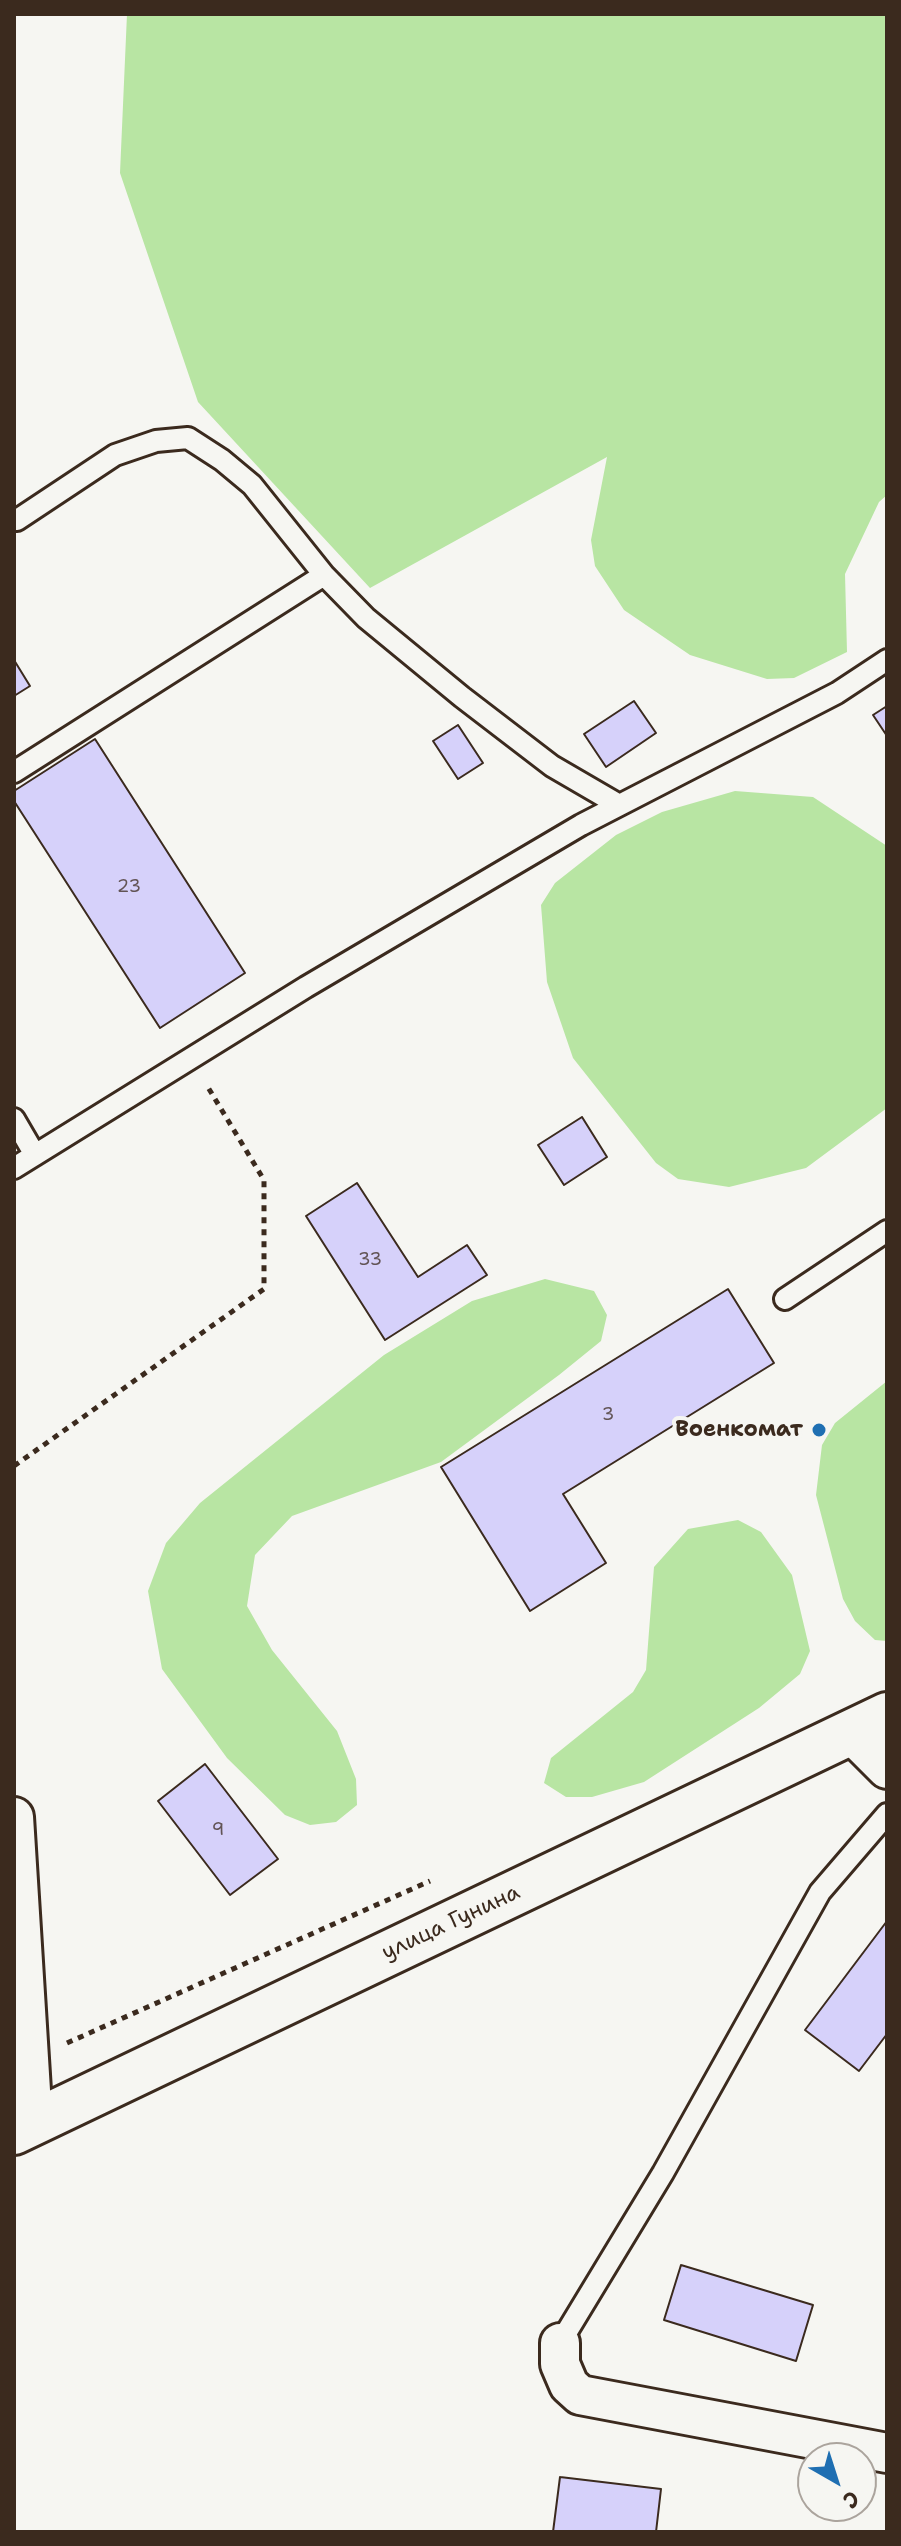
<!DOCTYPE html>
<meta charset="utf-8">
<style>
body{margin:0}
#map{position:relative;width:901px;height:2546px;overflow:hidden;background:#f6f6f2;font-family:"Shantell Sans",sans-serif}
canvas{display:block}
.frame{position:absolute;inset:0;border:16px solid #3b2a1e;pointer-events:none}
.north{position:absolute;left:797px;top:2442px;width:80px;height:80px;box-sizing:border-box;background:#f6f6f2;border:2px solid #aba49d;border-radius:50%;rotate:141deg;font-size:22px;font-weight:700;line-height:32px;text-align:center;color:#3b2a1e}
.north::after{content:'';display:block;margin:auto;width:28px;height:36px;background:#1f6fb2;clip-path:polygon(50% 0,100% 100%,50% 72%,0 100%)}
</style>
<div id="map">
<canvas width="901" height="2546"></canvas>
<div class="frame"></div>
<div class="north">С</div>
</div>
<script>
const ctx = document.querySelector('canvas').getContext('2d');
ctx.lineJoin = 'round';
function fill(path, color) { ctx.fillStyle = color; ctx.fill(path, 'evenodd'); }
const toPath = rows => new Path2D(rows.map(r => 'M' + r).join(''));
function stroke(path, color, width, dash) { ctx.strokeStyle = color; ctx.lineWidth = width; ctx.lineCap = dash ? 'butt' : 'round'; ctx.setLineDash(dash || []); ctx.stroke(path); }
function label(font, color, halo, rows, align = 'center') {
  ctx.font = font + ' "Shantell Sans",sans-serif'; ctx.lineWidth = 8; ctx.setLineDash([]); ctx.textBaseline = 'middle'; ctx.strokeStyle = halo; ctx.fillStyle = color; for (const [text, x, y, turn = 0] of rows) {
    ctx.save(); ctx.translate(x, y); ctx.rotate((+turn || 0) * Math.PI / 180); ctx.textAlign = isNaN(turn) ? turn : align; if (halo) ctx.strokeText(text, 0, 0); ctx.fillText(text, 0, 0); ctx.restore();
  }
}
fill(toPath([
 [127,14,887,14,887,495,879,502,845,574,847,652,794,678,767,679,690,655,624,610,595,566,591,540,607,457,370,588,198,402,120,173],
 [735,791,813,797,887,846,887,1108,806,1168,729,1187,678,1179,656,1163,573,1058,547,982,541,905,555,883,616,835,662,812],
 [545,1279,594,1291,607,1315,601,1341,559,1375,441,1462,292,1516,255,1555,247,1606,272,1650,337,1731,356,1779,357,1805,336,1822,310,1825,285,1815,227,1758,162,1669,148,1591,166,1543,200,1503,384,1355,472,1301],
 [887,1381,887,1641,875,1640,855,1621,843,1599,816,1495,822,1445,835,1423],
 [738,1520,761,1532,792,1575,810,1651,800,1674,759,1708,644,1782,592,1797,566,1797,544,1783,551,1758,633,1692,646,1670,654,1567,688,1529]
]), '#b8e5a3');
const building = toPath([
 [14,660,30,686,14,696,14,660],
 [634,701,656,733,606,767,584,734,634,701],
 [887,706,887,736,873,715,887,706],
 [458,725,483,763,458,779,433,741,458,725],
 [95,739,245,973,160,1028,14,801,14,791,95,739],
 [582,1117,607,1157,564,1185,538,1145,582,1117],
 [357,1183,418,1277,467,1245,487,1275,385,1340,306,1216,357,1183],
 [728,1289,774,1363,563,1494,606,1563,530,1611,441,1467,728,1289],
 [205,1764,278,1859,230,1895,158,1801,205,1764],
 [887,1921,887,2034,859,2071,805,2030,887,1921],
 [681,2265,813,2305,796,2361,664,2320,681,2265],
 [560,2477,661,2489,656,2532,553,2532,560,2477]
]);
fill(building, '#d6d1fa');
stroke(building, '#3b2a1e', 2);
const lane = toPath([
 [17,520,115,455,156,441,188,438,222,460,252,485,324,575,366,618,462,697,552,766,619,805],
 [14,772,324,575],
 [14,1119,35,1155],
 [14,1168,306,987,581,825,837,693,887,660],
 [785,1299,887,1231],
 [560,2343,663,2173,820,1892,887,1814]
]);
const street = toPath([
 [851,1733,887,1769],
 [14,1817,33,2123],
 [560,2343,560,2364,569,2385,580,2395,887,2453]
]);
const secondary = toPath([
 [14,2132,887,1715]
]);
stroke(lane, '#3b2a1e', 26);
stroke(street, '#3b2a1e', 44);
stroke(secondary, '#3b2a1e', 50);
stroke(toPath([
 [14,1466,264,1289,264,1180,206,1084],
 [67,2043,430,1881]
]), '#3b2a1e', 5, [6, 6]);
stroke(lane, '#f6f6f2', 20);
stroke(street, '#f6f6f2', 38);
stroke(secondary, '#f6f6f2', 44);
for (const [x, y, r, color] of [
 [819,1430,8,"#1f6fb2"]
]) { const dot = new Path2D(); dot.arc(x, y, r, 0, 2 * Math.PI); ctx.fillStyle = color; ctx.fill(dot); stroke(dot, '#f6f6f2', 3); }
label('18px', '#625455', null, [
 ["23",129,887],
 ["33",370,1260],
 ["3",608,1415],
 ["9",218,1830]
]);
label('bold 22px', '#3b2a1e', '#f6f6f2', [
 ["Военкомат",803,1430]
], 'right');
label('22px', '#3b2a1e', '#f6f6f2', [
 ["улица Гунина",451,1923,-25]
]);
</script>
